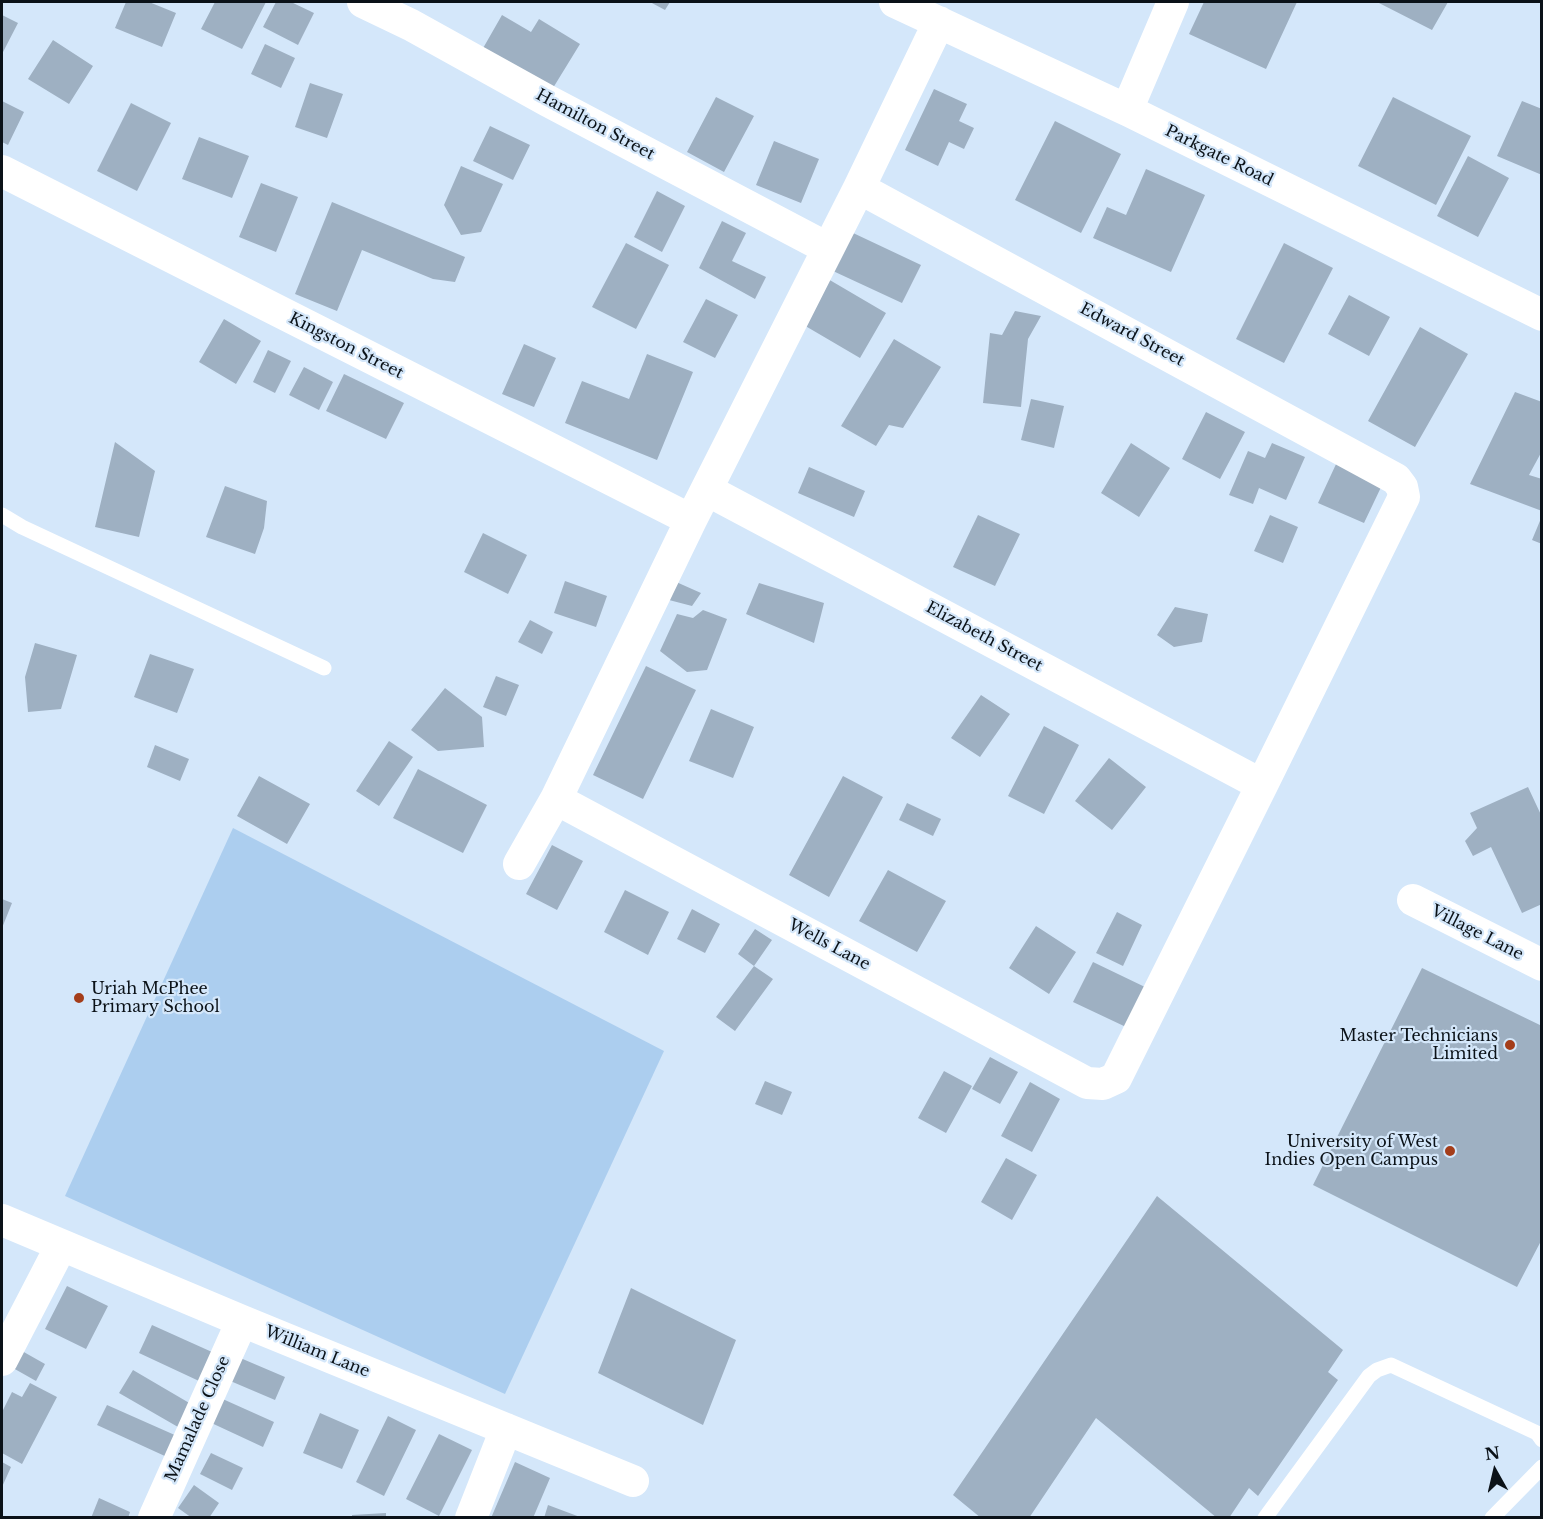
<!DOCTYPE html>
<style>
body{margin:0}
#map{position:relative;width:1543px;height:1519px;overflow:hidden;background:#d4e7fa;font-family:"Libre Baskerville",serif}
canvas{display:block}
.frame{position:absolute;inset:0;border:3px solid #0b1218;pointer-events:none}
.north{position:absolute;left:1465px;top:1441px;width:60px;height:60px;-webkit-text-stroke:4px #d4e7fa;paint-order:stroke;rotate:352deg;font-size:16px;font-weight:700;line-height:24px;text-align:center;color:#0b1218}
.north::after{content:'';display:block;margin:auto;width:21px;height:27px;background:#0b1218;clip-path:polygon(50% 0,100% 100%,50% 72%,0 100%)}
</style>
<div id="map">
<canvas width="1543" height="1519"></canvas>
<div class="frame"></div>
<div class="north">N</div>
</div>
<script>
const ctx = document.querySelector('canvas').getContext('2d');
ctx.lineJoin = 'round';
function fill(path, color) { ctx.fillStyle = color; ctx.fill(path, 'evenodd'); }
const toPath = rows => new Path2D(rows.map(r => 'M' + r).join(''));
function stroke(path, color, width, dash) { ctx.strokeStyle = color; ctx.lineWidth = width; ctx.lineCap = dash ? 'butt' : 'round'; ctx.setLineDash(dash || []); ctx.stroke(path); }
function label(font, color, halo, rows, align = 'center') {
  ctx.font = font + ' "Libre Baskerville",serif'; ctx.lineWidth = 4.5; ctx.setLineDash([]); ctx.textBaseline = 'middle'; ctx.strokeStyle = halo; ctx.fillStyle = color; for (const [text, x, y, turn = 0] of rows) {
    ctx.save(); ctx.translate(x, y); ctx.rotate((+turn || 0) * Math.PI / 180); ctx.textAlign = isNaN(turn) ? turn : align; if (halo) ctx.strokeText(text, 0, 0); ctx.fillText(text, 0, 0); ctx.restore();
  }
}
fill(toPath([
 [233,828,664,1051,505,1394,65,1196]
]), '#acceef');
fill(toPath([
 [126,2,149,2,176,13,162,47,115,28],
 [215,2,266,2,242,49,201,29],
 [276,2,291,2,314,13,298,45,263,27],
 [650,2,670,2,665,10],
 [1204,2,1297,2,1266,69,1189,34],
 [1377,2,1448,2,1432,30],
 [2,15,18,23,2,54],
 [502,15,531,32,539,19,580,44,553,88,482,50],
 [53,40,93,66,69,104,28,79],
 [265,44,295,58,281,88,251,74],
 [310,83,343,94,327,138,295,127],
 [934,89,967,104,959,121,974,128,964,149,949,142,938,166,905,150],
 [716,97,754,116,724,172,687,152],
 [1393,97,1471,136,1436,205,1358,166],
 [2,101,24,112,8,145,2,142],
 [1522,101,1542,109,1542,175,1497,156],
 [131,103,171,123,137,191,97,171],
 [1055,121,1121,154,1081,233,1015,200],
 [490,126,530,145,513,180,473,161],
 [199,137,249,156,232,198,182,179],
 [774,141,819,159,801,203,756,185],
 [1468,156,1509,178,1478,237,1437,216],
 [461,166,503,184,481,232,461,235,444,205],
 [1146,169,1205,195,1171,272,1093,238,1107,207,1126,215],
 [261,183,298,197,276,252,239,237],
 [657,191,685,206,662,252,634,237],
 [332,202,465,257,455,282,433,279,362,250,337,311,295,294],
 [722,221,746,233,732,261,766,277,755,299,699,268],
 [851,232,921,265,902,303,833,271],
 [626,243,669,265,636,329,592,307],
 [1284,243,1333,268,1284,363,1236,339],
 [828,279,886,313,860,358,802,324],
 [1349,295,1390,317,1369,356,1328,334],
 [706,299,738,315,715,358,683,342],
 [1015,311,1041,316,1028,339,1021,407,983,403,990,333,1002,335],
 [224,319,261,341,236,384,199,362],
 [1420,327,1468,354,1415,447,1368,421],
 [894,339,941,367,903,428,889,425,876,446,841,426],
 [524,344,556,358,534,407,502,394],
 [268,350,291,361,275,393,253,382],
 [647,354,693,372,657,460,565,423,582,381,629,399],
 [304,367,333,382,319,410,289,395],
 [344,374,404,403,386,439,326,411],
 [1515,392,1542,402,1542,451,1529,475,1542,479,1542,511,1470,484],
 [1031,399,1064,406,1054,448,1021,440],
 [1206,412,1245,432,1220,479,1182,459],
 [115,442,155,471,139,537,95,527],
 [1131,443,1170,468,1139,517,1101,493],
 [1272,443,1305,457,1286,500,1259,488,1253,504,1229,495,1248,451,1265,458],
 [1337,462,1383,483,1364,523,1318,503],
 [809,467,865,491,854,517,798,493],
 [225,486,267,501,264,528,255,554,206,537],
 [978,515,1020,534,995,586,953,567],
 [1270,515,1298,527,1283,563,1254,551],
 [1542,516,1542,544,1532,540],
 [483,533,527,555,508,594,464,572],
 [565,581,607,596,596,627,554,613],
 [674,581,701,593,692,606,669,600],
 [759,583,824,603,814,643,746,614],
 [1175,607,1208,614,1202,642,1174,647,1157,635],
 [703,610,727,619,707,670,687,672,660,651,677,614,693,618],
 [530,620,553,632,542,654,518,642],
 [35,643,77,655,61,709,28,712,25,677],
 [150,654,194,669,177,713,134,697],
 [646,666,696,690,643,799,593,775],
 [496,676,519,685,506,716,483,707],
 [445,688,482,717,484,747,438,751,411,730],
 [981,695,1010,714,980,757,951,738],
 [711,709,754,727,733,778,689,761],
 [1044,726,1079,745,1044,814,1008,796],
 [389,741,413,757,379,806,356,791],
 [155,745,189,759,180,781,147,767],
 [1109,758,1146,787,1112,830,1075,801],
 [418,769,487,805,463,853,393,818],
 [259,776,310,804,287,844,237,816],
 [843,776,883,797,829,897,789,875],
 [1528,787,1542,817,1542,904,1522,913,1491,847,1473,856,1465,841,1477,828,1470,813],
 [907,803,941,819,933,836,899,820],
 [552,845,583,861,557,910,526,894],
 [888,870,946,901,917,952,859,921],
 [625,890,669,912,648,955,604,932],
 [2,899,12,903,2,928],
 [692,909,720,924,705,953,677,939],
 [1117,912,1142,925,1123,966,1096,953],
 [1036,926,1076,952,1049,994,1009,968],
 [755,929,772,940,754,966,773,979,735,1031,716,1017,754,966,738,954],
 [1093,962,1145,987,1126,1027,1073,1002],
 [1422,968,1542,1026,1542,1239,1517,1287,1313,1185],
 [990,1057,1018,1072,1000,1104,972,1089],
 [944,1071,972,1086,946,1133,918,1118],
 [765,1081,792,1092,782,1115,755,1104],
 [1030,1082,1060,1099,1032,1152,1001,1136],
 [1006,1158,1037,1175,1012,1220,981,1202],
 [1157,1196,1343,1350,1328,1372,1338,1380,1258,1496,1249,1488,1229,1518,1217,1518,1096,1418,1029,1518,981,1518,953,1495],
 [67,1286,108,1306,86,1349,45,1329],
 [631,1288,736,1340,703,1425,598,1373],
 [152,1325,212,1352,199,1381,139,1353],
 [22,1351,45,1364,36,1381,13,1368],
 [238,1357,285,1377,275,1400,228,1380],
 [133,1370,191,1404,178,1427,119,1393],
 [30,1383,57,1397,22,1464,2,1453,2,1412,12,1392,22,1397],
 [216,1396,274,1422,263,1447,205,1420],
 [107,1405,177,1436,167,1457,97,1425],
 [320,1413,359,1430,342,1469,303,1453],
 [388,1416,416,1430,384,1496,356,1482],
 [439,1434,472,1450,439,1516,406,1499],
 [211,1453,243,1468,232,1490,200,1474],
 [2,1462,11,1467,2,1487],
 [515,1462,550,1478,533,1518,491,1518],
 [194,1485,219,1503,209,1518,192,1518,178,1508],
 [99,1498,130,1512,128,1518,91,1518],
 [548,1505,580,1517,580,1518,544,1518],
 [386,1513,386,1518,352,1518,352,1515]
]), '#9eb0c2');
stroke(toPath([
 [2,515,22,527,324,668],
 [1265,1518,1369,1376,1377,1370,1391,1365,1537,1433,1542,1440],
 [1492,1518,1542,1467]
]), '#fff', 15);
stroke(toPath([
 [363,2,411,25,548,101,827,248],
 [895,2,1127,110,1542,315],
 [1127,110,1173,2],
 [2,171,691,520],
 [707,490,1262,785],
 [556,799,1087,1083,1103,1084,1116,1078,1262,785,1404,497,1402,487,1396,479,859,188],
 [519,864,556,799,691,520,859,188,939,22],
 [1413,900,1542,965],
 [2,1220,242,1321,633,1481],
 [2,1360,61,1246],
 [154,1518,242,1321],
 [471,1518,506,1429]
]), '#fff', 32);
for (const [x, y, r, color] of [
 [79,998,6,"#a43d1a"],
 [1510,1045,6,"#a43d1a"],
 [1450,1151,6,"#a43d1a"]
]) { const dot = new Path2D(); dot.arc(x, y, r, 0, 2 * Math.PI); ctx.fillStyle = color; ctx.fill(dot); stroke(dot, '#d4e7fa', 2); }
label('16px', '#0b1218', '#d4e7fa', [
 ["Hamilton Street",595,125,28],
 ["Parkgate Road",1219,156,26],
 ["Edward Street",1132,335,28],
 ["Kingston Street",346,346,27],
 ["Elizabeth Street",984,637,28],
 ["Village Lane",1477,933,27],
 ["Wells Lane",829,945,28],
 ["William Lane",317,1352,22],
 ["Mamalade Close",198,1419,-66]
]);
label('16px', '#0b1218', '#d4e7fa', [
 ["Uriah McPhee",91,989,"left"],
 ["Primary School",91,1007,"left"],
 ["Master Technicians",1498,1036],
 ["Limited",1498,1054],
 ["University of West",1438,1142],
 ["Indies Open Campus",1438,1160]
], 'right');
</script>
